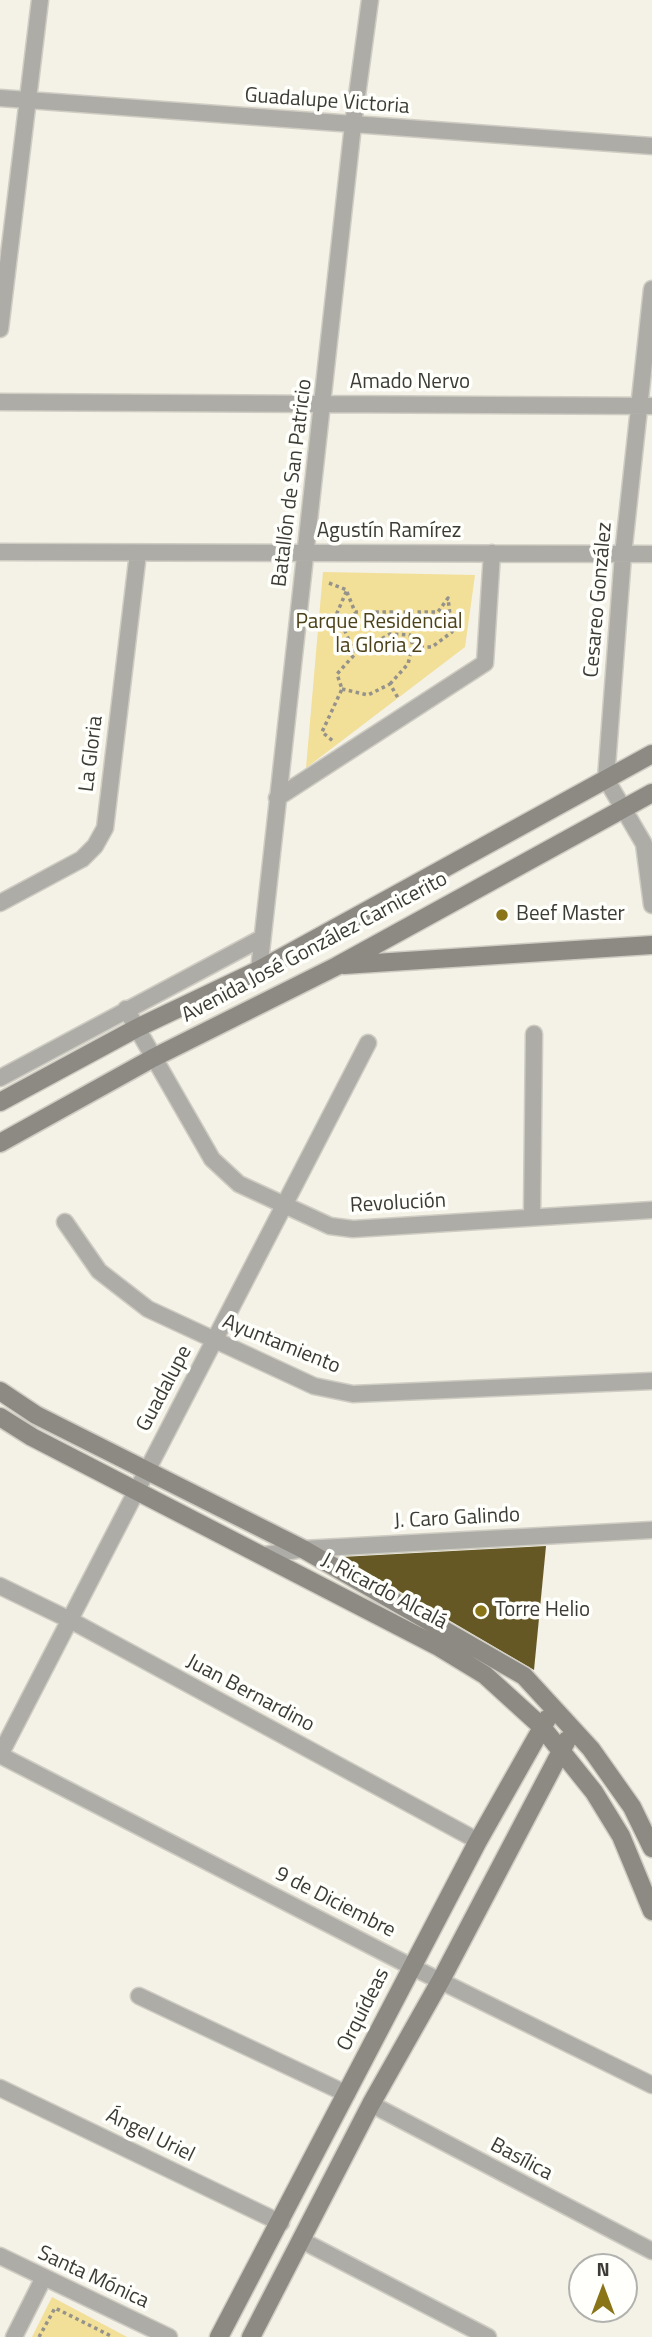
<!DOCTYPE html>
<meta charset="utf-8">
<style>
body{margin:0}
#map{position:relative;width:652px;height:2337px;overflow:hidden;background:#f4f1e6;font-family:"Titillium Web",sans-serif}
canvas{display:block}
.north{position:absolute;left:568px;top:2253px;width:70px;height:70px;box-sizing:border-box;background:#fffffc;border:2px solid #b1b1ad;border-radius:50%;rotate:0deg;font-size:19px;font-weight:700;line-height:28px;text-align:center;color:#3c3b36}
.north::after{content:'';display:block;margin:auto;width:24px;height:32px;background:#8a7418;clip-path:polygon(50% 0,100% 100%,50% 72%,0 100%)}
</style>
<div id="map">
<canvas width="652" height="2337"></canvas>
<div class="north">N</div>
</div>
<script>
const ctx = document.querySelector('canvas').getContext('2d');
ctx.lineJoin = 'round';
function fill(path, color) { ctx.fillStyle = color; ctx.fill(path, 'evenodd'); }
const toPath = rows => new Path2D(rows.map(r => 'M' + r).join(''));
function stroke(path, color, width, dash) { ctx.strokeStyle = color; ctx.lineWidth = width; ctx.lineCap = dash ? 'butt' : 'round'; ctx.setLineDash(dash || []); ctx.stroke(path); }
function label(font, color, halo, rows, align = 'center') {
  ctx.font = font + ' "Titillium Web",sans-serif'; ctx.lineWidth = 7; ctx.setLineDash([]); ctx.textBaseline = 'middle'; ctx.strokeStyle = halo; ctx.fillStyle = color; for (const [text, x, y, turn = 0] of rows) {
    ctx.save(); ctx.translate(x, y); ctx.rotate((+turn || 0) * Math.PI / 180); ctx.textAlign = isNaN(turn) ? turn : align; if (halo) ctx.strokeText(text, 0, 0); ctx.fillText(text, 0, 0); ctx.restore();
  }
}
fill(toPath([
 [323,572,475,575,465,647,306,768],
 [52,2297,127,2337,32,2337]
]), '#f2df98');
fill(toPath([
 [546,1546,534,1670,341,1557]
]), '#655824');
const street = toPath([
 [0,98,652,146],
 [652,289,623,555,606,779,644,844,652,905],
 [0,329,40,0],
 [0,402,652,406],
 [0,552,652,554],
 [277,798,485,663,492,553],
 [0,903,82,859,95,846,105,828,138,553],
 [259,970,353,125,370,0],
 [126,1009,212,1159,239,1184,330,1226,353,1229,652,1210],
 [0,1078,262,938],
 [532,1217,534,1034],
 [65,1222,99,1271,148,1309,314,1386,353,1394,652,1381],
 [265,1555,303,1549,652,1530],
 [0,1586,70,1620,478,1841],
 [0,1755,368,1043],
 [0,1755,412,1967,652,2085],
 [139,1996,347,2094],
 [0,2088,281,2223],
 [371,2104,652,2251],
 [301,2240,488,2337],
 [0,2256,169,2337],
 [14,2337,43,2279]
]);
const secondary = toPath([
 [344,965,652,945],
 [0,1102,137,1028,259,970,652,754],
 [0,1143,153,1058,337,966,652,793],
 [0,1391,36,1415,303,1549,524,1676,591,1749,632,1807,652,1848],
 [0,1417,32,1437,439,1647,485,1675,541,1726,594,1792,621,1836,652,1911],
 [219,2337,478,1841,547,1719],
 [251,2337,371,2104,441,1980,567,1740]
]);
stroke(street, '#cfcdc3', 19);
stroke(secondary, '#cfcdc3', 21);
stroke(toPath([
 [329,583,347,590,337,613,355,654,337,674,342,689,322,732,334,742],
 [347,592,355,612,438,612,448,598,452,632,432,647,413,647,410,635,390,634,355,654],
 [390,684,408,664,412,648],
 [342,689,368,695,390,684,398,698],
 [39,2337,55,2308,113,2337]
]), '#94928a', 3.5, [3.5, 3.5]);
stroke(street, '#adaca7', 16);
stroke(secondary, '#8c8a83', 18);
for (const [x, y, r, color] of [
 [502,915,7,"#8a7418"],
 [481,1611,7,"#8a7418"]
]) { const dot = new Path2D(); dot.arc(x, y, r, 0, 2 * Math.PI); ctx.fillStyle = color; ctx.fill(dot); stroke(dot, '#fffffc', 2.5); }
label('21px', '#3c3b36', '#fffffc', [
 ["Guadalupe Victoria",327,102,4],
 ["Amado Nervo",410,383],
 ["Batallón de San Patricio",293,483,-83],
 ["Agustín Ramírez",389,532],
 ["Cesareo González",599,600,-85],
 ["La Gloria",92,754,-83],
 ["Avenida José González Carnicerito",315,948,-28],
 ["Revolución",398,1204,-3],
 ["Ayuntamiento",281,1345,22],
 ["Guadalupe",165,1389,-62],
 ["J. Caro Galindo",457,1519,-3],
 ["J. Ricardo Alcalá",384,1592,28],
 ["Juan Bernardino",250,1694,28],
 ["9 de Diciembre",335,1903,27],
 ["Orquídeas",364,2010,-63],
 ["Ángel Uriel",150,2136,26],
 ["Basílica",521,2160,28],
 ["Santa Mónica",93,2278,25]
]);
label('21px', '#4c4118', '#fffffc', [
 ["Parque Residencial",379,623],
 ["la Gloria 2",379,647]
]);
label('21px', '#3c3b36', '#fffffc', [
 ["Beef Master",516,915],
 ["Torre Helio",495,1611]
], 'left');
</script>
